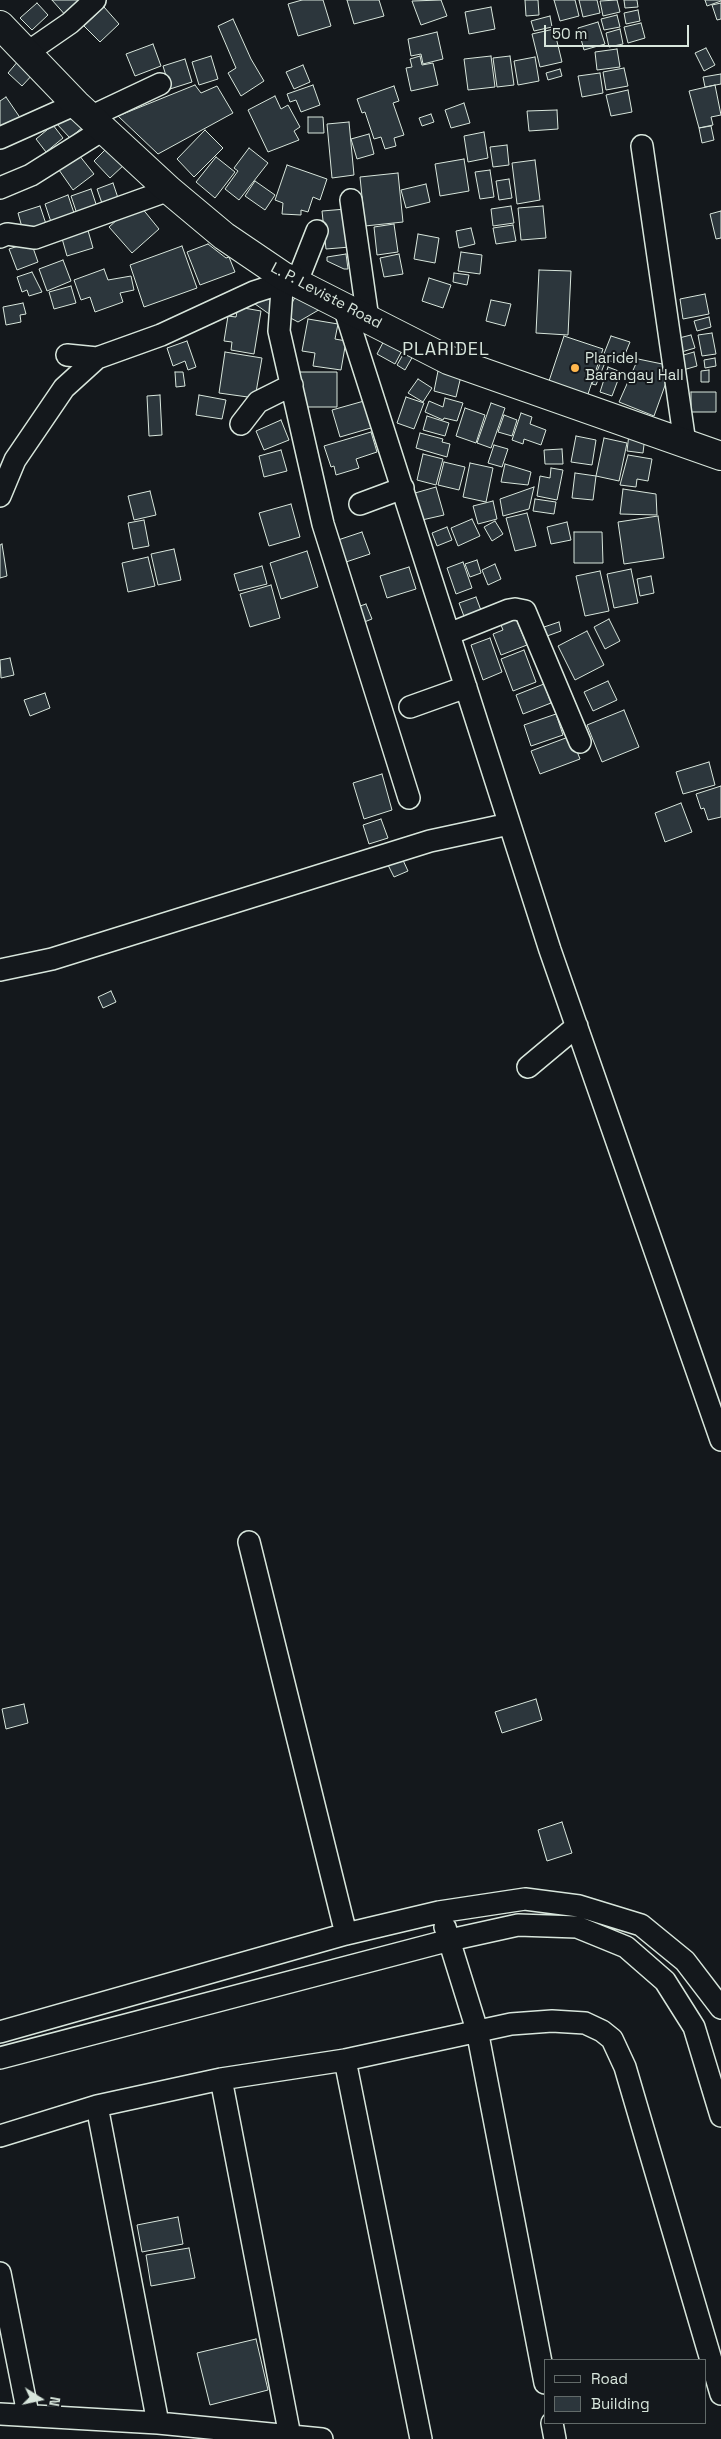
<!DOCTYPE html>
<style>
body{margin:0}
#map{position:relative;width:721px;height:2439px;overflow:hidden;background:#14181c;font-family:"Space Grotesk",sans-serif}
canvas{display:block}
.legend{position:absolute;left:544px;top:2359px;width:162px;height:65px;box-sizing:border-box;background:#14181c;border:1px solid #626a69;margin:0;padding:6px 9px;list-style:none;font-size:15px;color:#d8e6dc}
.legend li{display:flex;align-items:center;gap:10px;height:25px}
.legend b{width:25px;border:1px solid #626a69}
.north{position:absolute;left:15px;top:2374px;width:50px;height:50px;-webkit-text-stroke:4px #14181c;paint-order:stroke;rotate:100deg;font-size:14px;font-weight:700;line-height:20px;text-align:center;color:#d8e6dc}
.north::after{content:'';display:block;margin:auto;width:18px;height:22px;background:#d8e6dc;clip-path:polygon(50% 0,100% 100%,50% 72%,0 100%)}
.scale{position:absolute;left:544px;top:25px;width:145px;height:22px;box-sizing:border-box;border:2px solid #d8e6dc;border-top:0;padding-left:6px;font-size:15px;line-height:18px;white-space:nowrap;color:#d8e6dc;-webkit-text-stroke:4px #14181c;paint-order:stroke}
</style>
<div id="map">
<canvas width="721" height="2439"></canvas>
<ul class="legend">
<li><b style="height:6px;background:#14181c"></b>Road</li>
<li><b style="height:14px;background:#2c363c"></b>Building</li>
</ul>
<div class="north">N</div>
<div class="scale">50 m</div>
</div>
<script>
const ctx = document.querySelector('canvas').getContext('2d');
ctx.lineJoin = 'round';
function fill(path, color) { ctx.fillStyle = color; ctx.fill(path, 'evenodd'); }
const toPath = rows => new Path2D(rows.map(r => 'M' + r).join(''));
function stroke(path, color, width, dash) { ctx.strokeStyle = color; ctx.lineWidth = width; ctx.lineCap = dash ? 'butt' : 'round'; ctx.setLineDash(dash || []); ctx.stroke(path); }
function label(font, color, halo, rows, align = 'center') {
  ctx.font = font + ' "Space Grotesk",sans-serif'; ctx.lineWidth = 4; ctx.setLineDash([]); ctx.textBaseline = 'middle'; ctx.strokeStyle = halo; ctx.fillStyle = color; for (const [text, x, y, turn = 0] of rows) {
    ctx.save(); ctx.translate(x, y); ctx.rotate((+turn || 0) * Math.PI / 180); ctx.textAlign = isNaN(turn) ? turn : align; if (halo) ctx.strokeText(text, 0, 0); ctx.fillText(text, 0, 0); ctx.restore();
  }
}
const building = toPath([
 [52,0,85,0,67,17,52,0],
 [302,0,323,0,331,26,298,36,288,4,302,0],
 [347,0,379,0,384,16,354,24,347,0],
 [441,0,447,16,421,25,412,1,441,0],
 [525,0,538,0,539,15,526,16,525,0],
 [554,0,575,0,579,16,560,21,554,0],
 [579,0,597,0,600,13,583,17,579,0],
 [617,0,620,12,603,16,600,1,617,0],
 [624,0,637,0,638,7,625,8,624,0],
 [705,0,721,0,721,1,707,6,705,0],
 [37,3,48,15,32,30,20,18,37,3],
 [721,3,721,19,717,20,712,5,721,3],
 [104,7,119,24,100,42,84,26,104,7],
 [491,7,495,29,469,34,465,12,491,7],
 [638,10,640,21,626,24,624,13,638,10],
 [617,15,620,27,604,30,601,19,617,15],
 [550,16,552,27,534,31,531,21,550,16],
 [233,19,251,59,264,81,241,96,228,73,236,68,218,26,233,19],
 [598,22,605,44,584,50,578,28,598,22],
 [641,23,645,38,628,43,624,27,641,23],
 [554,29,562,62,540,67,532,34,554,29],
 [620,29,623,44,609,47,606,33,620,29],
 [437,32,443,59,423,64,421,54,411,56,408,39,437,32],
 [153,44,161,66,135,76,126,54,153,44],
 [706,48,715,65,704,71,695,53,706,48],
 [617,49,620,67,597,70,595,52,617,49],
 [211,56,218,79,199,85,192,62,211,56],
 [420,56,422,65,433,63,438,85,411,91,406,68,412,67,410,59,420,56],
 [491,56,495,87,468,90,464,59,491,56],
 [510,56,514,85,497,87,493,58,510,56],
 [535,57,539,81,518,85,514,61,535,57],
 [185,59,192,82,170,89,163,66,185,59],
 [19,60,34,73,22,86,8,73,19,60],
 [303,65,310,82,294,89,286,72,303,65],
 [624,68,628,86,606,90,603,72,624,68],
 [560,69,562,76,548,80,546,73,560,69],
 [600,73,603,93,582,97,578,76,600,73],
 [721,74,721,84,705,87,703,77,721,74],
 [195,85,201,93,217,86,233,113,158,154,118,116,195,85],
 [313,85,320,105,301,112,296,100,290,102,287,94,313,85],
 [715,85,721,115,711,117,713,125,699,128,689,91,715,85],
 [394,86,399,101,393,103,404,135,394,138,396,146,385,149,381,137,374,139,365,112,362,113,357,99,394,86],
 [628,90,632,112,611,116,606,95,628,90],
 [275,96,281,109,288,105,300,127,294,131,299,140,268,152,248,110,275,96],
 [6,97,21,119,0,134,0,101,6,97],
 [464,103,470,123,451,128,445,110,464,103],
 [69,110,84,126,70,138,56,123,69,110],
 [557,110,558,129,529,131,527,111,557,110],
 [431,114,434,122,422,126,419,118,431,114],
 [308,117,323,117,324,133,308,133,308,117],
 [349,122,354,175,332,178,327,124,349,122],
 [53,125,63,138,46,152,36,139,53,125],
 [711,126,714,140,702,143,699,128,711,126],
 [205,130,223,148,194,177,177,159,205,130],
 [484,132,488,158,468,162,464,136,484,132],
 [369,134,374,154,357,159,351,139,369,134],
 [507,145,509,165,493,167,490,147,507,145],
 [108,147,125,164,110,178,94,161,108,147],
 [249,148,268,163,239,200,225,189,238,171,234,168,249,148],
 [79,155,94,174,73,190,59,170,79,155],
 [216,157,235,172,215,198,196,182,216,157],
 [464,159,469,191,440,196,435,164,464,159],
 [535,160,540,200,517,204,512,163,535,160],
 [287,165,327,179,320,200,313,197,308,212,301,210,301,215,282,214,283,203,275,200,287,165],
 [490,170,494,197,480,199,475,172,490,170],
 [398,173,403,222,365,226,360,177,398,173],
 [509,179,512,198,499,200,496,181,509,179],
 [255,181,275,195,265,210,245,196,255,181],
 [113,183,120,204,104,209,97,189,113,183],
 [426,184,430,202,406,208,401,190,426,184],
 [91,189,98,210,78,217,71,196,91,189],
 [68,195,74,213,51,222,45,204,68,195],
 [137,202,159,229,132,253,109,227,137,202],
 [40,206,46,224,23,231,18,213,40,206],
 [511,206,514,223,493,226,491,209,511,206],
 [543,206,546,238,521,240,518,208,543,206],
 [346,209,350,247,326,249,322,211,346,209],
 [721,211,721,238,716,239,710,214,721,211],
 [394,224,398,252,377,255,374,227,394,224],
 [513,225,516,241,496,244,493,228,513,225],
 [87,227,93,248,67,256,61,235,87,227],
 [471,228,475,244,459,248,456,231,471,228],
 [418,234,439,238,435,263,414,259,418,234],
 [31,242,38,262,17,270,9,249,31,242],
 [208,244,226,258,229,257,235,272,200,285,187,252,208,244],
 [182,246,197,288,144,307,130,265,182,246],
 [461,252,482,255,480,274,458,271,461,252],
 [346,254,348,269,344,269,327,261,327,257,346,254],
 [399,254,403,274,384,277,380,258,399,254],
 [63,260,71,281,47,291,39,269,63,260],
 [104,269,108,280,131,276,134,290,120,293,123,302,95,312,90,297,81,300,74,280,104,269],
 [539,270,571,271,568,335,536,333,539,270],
 [32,272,42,292,29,296,27,290,22,292,17,277,32,272],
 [454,273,469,275,467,285,453,282,454,273],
 [429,278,451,285,443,308,422,301,429,278],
 [71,286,76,303,54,309,49,292,71,286],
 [297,294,322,308,298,322,285,315,297,294],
 [705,294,709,314,683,319,680,299,705,294],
 [280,297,272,316,248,299,280,297],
 [491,300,511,304,505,326,486,321,491,300],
 [23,303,26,314,20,315,21,322,6,325,3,307,23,303],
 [238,307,261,311,254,354,231,350,232,342,224,341,228,316,236,317,238,307],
 [709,317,711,327,697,331,694,321,709,317],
 [308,319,338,324,335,339,346,341,341,370,313,366,315,353,302,351,308,319],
 [388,333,406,343,395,364,377,354,388,333],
 [712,333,716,354,702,356,698,335,712,333],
 [691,335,695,348,678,353,675,339,691,335],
 [564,336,603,349,586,400,547,387,564,336],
 [611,336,630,342,621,364,606,360,596,385,592,384,611,336],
 [187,341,196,367,188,370,185,361,173,366,167,348,187,341],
 [409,344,417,349,405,370,397,365,409,344],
 [225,352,262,358,255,398,219,393,225,352],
 [694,352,697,366,683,370,680,356,694,352],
 [715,358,716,366,705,368,704,360,715,358],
 [638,359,672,366,654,416,619,402,638,359],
 [608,367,621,372,612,396,600,392,608,367],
 [709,370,709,382,701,382,701,371,709,370],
 [438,371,461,376,456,397,434,391,438,371],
 [175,372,183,372,185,386,176,387,175,372],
 [300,372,337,372,337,407,300,407,300,372],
 [418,379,432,388,423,402,408,393,418,379],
 [691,392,716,392,716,412,691,412,691,392],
 [160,395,162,435,149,436,147,396,160,395],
 [199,395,226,400,222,419,196,415,199,395],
 [406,397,424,403,414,429,397,423,406,397],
 [445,398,463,403,457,421,444,418,443,420,425,412,429,401,443,407,445,398],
 [364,401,371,428,340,437,332,410,364,401],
 [491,403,505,408,491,448,477,443,491,403],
 [465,408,485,415,476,443,456,436,465,408],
 [521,413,532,417,530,424,546,430,541,445,524,439,523,444,512,440,521,413],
 [504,415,517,420,512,436,498,432,504,415],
 [427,416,449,423,445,436,423,430,427,416],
 [281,420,289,440,264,450,256,431,281,420],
 [371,432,377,452,356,459,359,468,336,475,334,466,331,467,324,446,371,432],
 [420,433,443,439,442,442,450,444,447,457,416,448,420,433],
 [629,434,645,436,643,453,627,451,629,434],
 [576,436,596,440,592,465,571,462,576,436],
 [604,438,627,443,619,481,596,476,604,438],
 [494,445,508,449,502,467,488,463,494,445],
 [562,449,563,464,545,464,544,450,562,449],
 [281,450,287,471,264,477,259,456,281,450],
 [423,454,443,459,436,485,417,480,423,454],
 [628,455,652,459,648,481,637,479,636,487,620,485,628,455],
 [444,462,465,467,459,490,438,485,444,462],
 [470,463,493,468,486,502,463,497,470,463],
 [505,464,531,472,528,485,501,482,505,464],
 [551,468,563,470,557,500,537,496,540,476,550,478,551,468],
 [575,473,596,476,593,500,572,498,575,473],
 [436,487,444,515,422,520,415,493,436,487],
 [534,487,529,509,503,516,500,499,534,487],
 [623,489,656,494,657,515,620,514,623,489],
 [150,491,156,515,134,520,128,496,150,491],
 [535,499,556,502,554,514,533,511,535,499],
 [493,501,497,519,478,524,473,506,493,501],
 [291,504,300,537,269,546,259,513,291,504],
 [527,513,536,546,515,551,506,518,527,513],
 [658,516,664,558,624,564,618,522,658,516],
 [472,519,480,536,458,546,451,528,472,519],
 [144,520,149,546,133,549,128,523,144,520],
 [495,521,503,534,492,541,484,527,495,521],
 [567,522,571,540,551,544,547,527,567,522],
 [447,527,452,540,437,546,432,533,447,527],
 [362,532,370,554,346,562,338,540,362,532],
 [574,532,602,532,603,563,574,563,574,532],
 [2,544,7,576,0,578,0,545,2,544],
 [174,549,181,580,158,585,151,554,174,549],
 [307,551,318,587,281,599,270,563,307,551],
 [148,557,155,586,128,592,122,563,148,557],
 [477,560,481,573,470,577,465,564,477,560],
 [463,562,472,588,456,594,447,568,463,562],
 [495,564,501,579,488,585,482,570,495,564],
 [262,566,267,584,239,591,234,574,262,566],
 [409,567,416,589,387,598,380,576,409,567],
 [631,569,638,603,614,608,607,574,631,569],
 [600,571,609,611,585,616,576,576,600,571],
 [651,576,654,593,640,596,637,579,651,576],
 [271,585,280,618,250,627,240,594,271,585],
 [476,597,482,613,465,619,459,603,476,597],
 [366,604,372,619,359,624,354,608,366,604],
 [514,614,527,645,501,655,493,634,503,630,499,620,514,614],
 [609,619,620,641,605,649,594,627,609,619],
 [559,622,561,631,547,636,544,627,559,622],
 [587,631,604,665,575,680,558,646,587,631],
 [490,638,502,672,483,680,471,645,490,638],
 [524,650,536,682,513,691,501,659,524,650],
 [10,658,14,675,1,678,0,660,10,658],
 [608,681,617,700,593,711,584,692,608,681],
 [544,684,551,703,523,714,516,695,544,684],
 [45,693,50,708,30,716,24,700,45,693],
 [624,710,639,747,602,762,587,725,624,710],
 [556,714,563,735,531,746,524,725,556,714],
 [571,736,580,759,540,774,531,751,571,736],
 [709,762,715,785,683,794,676,772,709,762],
 [382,774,392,810,364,819,353,783,382,774],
 [721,786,721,817,708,820,704,808,701,809,696,794,721,786],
 [681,803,692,832,665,842,655,813,681,803],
 [381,819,388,838,369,844,363,825,381,819],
 [402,858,408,871,394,877,388,865,402,858],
 [111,991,116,1002,103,1008,98,997,111,991],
 [536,1699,542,1720,502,1733,495,1712,536,1699],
 [24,1704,28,1723,6,1729,2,1709,24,1704],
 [562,1822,572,1853,547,1861,538,1830,562,1822],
 [178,2217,183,2244,142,2252,137,2225,178,2217],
 [189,2248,195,2278,151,2286,146,2255,189,2248],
 [256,2339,268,2390,210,2405,197,2353,256,2339]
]);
fill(building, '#2c363c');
stroke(building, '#d8e6dc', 1);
const minor = toPath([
 [28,52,70,23,95,0],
 [90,117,160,84],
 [0,138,76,104],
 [642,146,685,443],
 [0,188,31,175,104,129],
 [351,200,368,319],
 [0,237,7,234,35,238,169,190],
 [283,276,279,331,323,524,409,798],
 [296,284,317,231],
 [344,307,550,950,721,1440],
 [67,355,97,358,161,335,254,292,282,283],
 [241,424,258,402,292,385],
 [0,496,15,460,64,388,97,358],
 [360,504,403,488],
 [449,634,509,610,515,609,525,611,580,742],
 [410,707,466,687],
 [0,970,52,959,430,841,509,824],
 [528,1067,577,1026],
 [249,1542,346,1934],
 [445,1927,477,2030,545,2383],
 [0,2032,346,1934,439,1912,525,1899,579,1906,641,1925,685,1961,721,2008],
 [0,2058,450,1940,518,1925,577,1927,626,1947,665,1981,694,2027,721,2116],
 [345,2060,421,2439],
 [221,2079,290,2436],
 [97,2106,158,2423],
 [0,2136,97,2106,221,2079,345,2060,511,2024,552,2021,585,2023,602,2031,612,2039,625,2067,721,2394],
 [0,2273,28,2414],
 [0,2414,158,2423,322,2439],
 [552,2423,555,2439]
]);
const major = toPath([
 [0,25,76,104,169,190,224,236,283,276,448,360,721,456]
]);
stroke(minor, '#d8e6dc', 24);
stroke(major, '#d8e6dc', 30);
stroke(minor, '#14181c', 21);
stroke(major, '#14181c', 28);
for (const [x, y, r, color] of [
 [575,368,5,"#ffb74d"]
]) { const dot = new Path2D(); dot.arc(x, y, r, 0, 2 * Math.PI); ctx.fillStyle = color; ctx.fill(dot); stroke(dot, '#14181c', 2); }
label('15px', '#d8e6dc', '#14181c', [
 ["L. P. Leviste Road",326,296,28]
]);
label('15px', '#d8e6dc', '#14181c', [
 ["Plaridel",585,359],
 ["Barangay Hall",585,376]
], 'left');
ctx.letterSpacing = '1px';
label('18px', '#d8e6dc', '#14181c', [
 ["PLARIDEL",446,350]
]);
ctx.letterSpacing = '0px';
</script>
